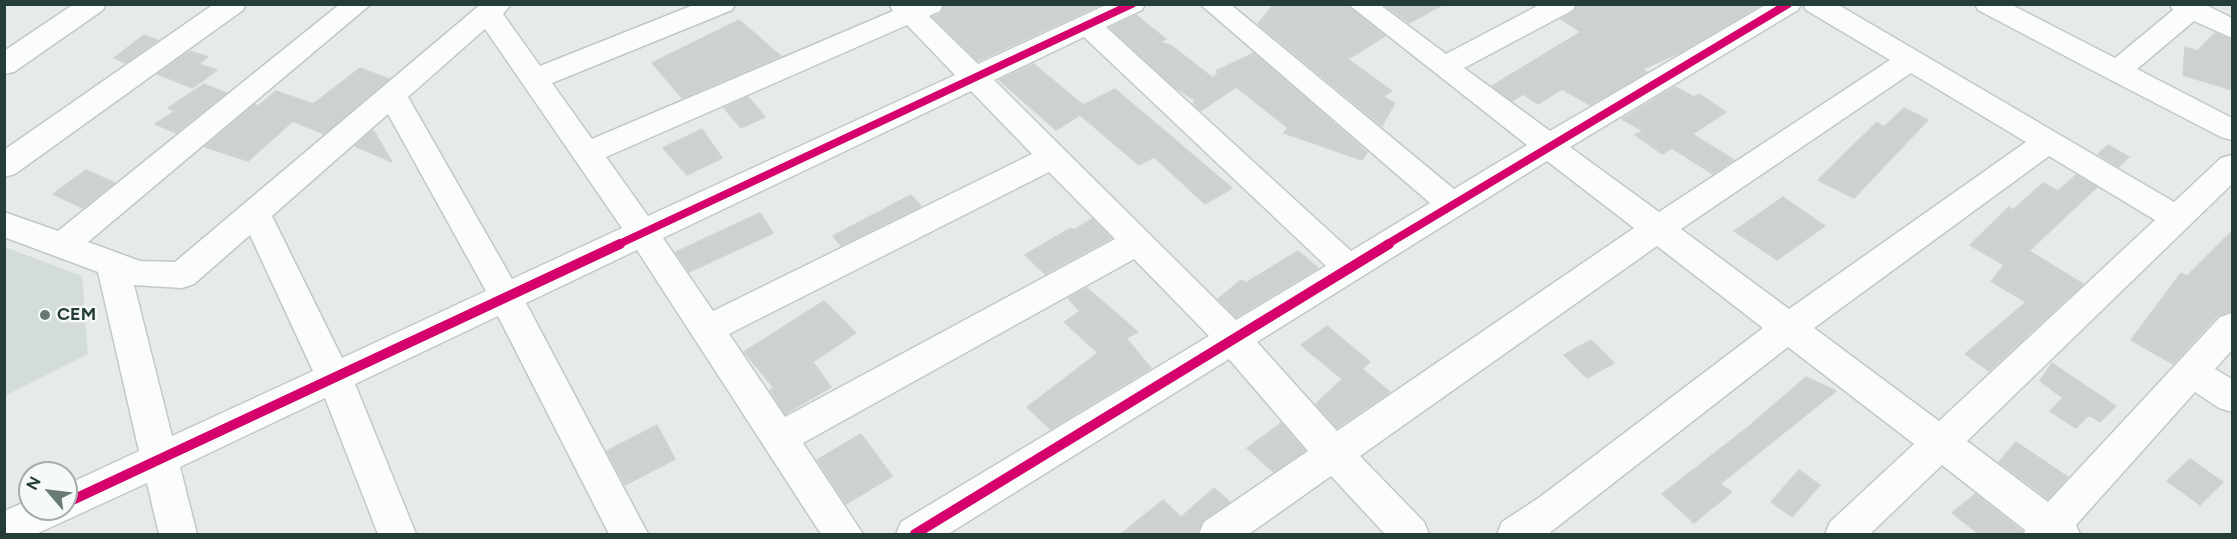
<!DOCTYPE html>
<style>
body{margin:0}
#map{position:relative;width:2237px;height:539px;overflow:hidden;background:#e6ebe9;font-family:Figtree,sans-serif}
canvas{display:block}
.frame{position:absolute;inset:0;border:6px solid #253d38;pointer-events:none}
.north{position:absolute;left:18px;top:461px;width:60px;height:60px;box-sizing:border-box;background:#f5f9f7;border:2px solid #a2aeab;border-radius:50%;rotate:298deg;font-size:16px;font-weight:700;line-height:24px;text-align:center;color:#253d38}
.north::after{content:'';display:block;margin:auto;width:21px;height:27px;background:#697a76;clip-path:polygon(50% 0,100% 100%,50% 72%,0 100%)}
</style>
<div id="map">
<canvas width="2237" height="539"></canvas>
<div class="frame"></div>
<div class="north">N</div>
</div>
<script>
const ctx = document.querySelector('canvas').getContext('2d');
ctx.lineJoin = 'round';
function fill(path, color) { ctx.fillStyle = color; ctx.fill(path, 'evenodd'); }
const toPath = rows => new Path2D(rows.map(r => 'M' + r).join(''));
function stroke(path, color, width, dash) { ctx.strokeStyle = color; ctx.lineWidth = width; ctx.lineCap = dash ? 'butt' : 'round'; ctx.setLineDash(dash || []); ctx.stroke(path); }
function label(font, color, halo, rows, align = 'center') {
  ctx.font = font + ' Figtree,sans-serif'; ctx.lineWidth = 4.5; ctx.setLineDash([]); ctx.textBaseline = 'middle'; ctx.strokeStyle = halo; ctx.fillStyle = color; for (const [text, x, y, turn = 0] of rows) {
    ctx.save(); ctx.translate(x, y); ctx.rotate((+turn || 0) * Math.PI / 180); ctx.textAlign = isNaN(turn) ? turn : align; if (halo) ctx.strokeText(text, 0, 0); ctx.fillText(text, 0, 0); ctx.restore();
  }
}
fill(toPath([
 [5,247,82,276,88,354,5,396]
]), '#d4dcd9');
const building = toPath([
 [945,4,1102,4,978,61,933,17,941,13,945,4],
 [1274,4,1346,4,1385,36,1348,59,1392,91,1383,97,1395,103,1382,126,1258,24,1274,4],
 [1383,4,1444,4,1409,23,1383,4],
 [1578,4,1762,4,1681,52,1643,69,1647,72,1590,105,1562,89,1538,104,1523,94,1512,101,1492,86,1581,32,1561,19,1574,12,1578,4],
 [1136,15,1166,39,1160,42,1172,46,1213,78,1218,73,1216,71,1254,53,1367,152,1362,160,1284,133,1288,128,1236,87,1201,111,1193,103,1195,100,1174,87,1110,28,1136,15],
 [739,20,781,56,682,98,652,63,739,20],
 [2215,33,2232,40,2232,90,2183,75,2185,47,2197,51,2215,33],
 [144,35,158,40,126,63,114,58,144,35],
 [190,51,208,57,199,64,217,70,193,88,157,74,190,51],
 [1034,64,1083,105,1115,89,1232,188,1205,204,1154,157,1139,165,1080,115,1056,130,999,80,1034,64],
 [360,68,389,79,324,134,293,121,248,161,205,147,255,104,258,106,276,91,313,104,360,68],
 [204,84,226,93,176,133,155,124,175,111,168,108,204,84],
 [1675,87,1694,97,1699,94,1726,112,1692,134,1734,160,1713,174,1672,148,1662,154,1635,135,1643,131,1622,119,1675,87],
 [748,97,765,117,741,128,724,108,748,97],
 [1904,108,1928,120,1854,198,1818,180,1877,122,1884,127,1904,108],
 [702,129,722,158,687,175,663,148,702,129],
 [373,130,392,162,355,146,373,130],
 [2108,145,2129,157,2119,167,2098,154,2108,145],
 [86,170,115,183,83,208,53,194,86,170],
 [2076,175,2097,187,2029,251,2083,284,1989,371,1965,354,2026,302,1991,281,2004,265,1970,245,2009,207,2013,210,2043,183,2058,191,2076,175],
 [911,195,921,206,841,246,833,236,911,195],
 [1783,197,1825,226,1777,260,1734,231,1783,197],
 [760,213,773,233,689,272,676,252,760,213],
 [1092,219,1111,238,1045,274,1025,255,1071,228,1074,230,1092,219],
 [2232,231,2232,311,2218,315,2173,364,2131,340,2181,273,2187,276,2232,231],
 [1298,251,1318,268,1236,317,1218,299,1241,280,1246,283,1298,251],
 [1087,288,1138,332,1126,338,1151,368,1050,429,1027,407,1098,353,1064,322,1080,311,1068,298,1087,288],
 [824,301,856,333,813,362,831,387,785,414,770,390,774,388,744,352,824,301],
 [1327,326,1370,362,1362,369,1390,392,1337,428,1316,404,1342,379,1301,345,1327,326],
 [1591,340,1614,363,1587,378,1564,355,1591,340],
 [2052,363,2083,384,2116,406,2100,422,2089,415,2076,428,2050,411,2063,398,2040,381,2052,363],
 [1806,377,1836,391,1720,484,1732,492,1694,523,1662,494,1748,427,1806,377],
 [1281,423,1305,451,1273,472,1247,448,1281,423],
 [657,425,675,459,625,485,607,451,657,425],
 [861,434,892,476,846,504,817,460,861,434],
 [2016,442,2068,477,2048,499,1999,462,2016,442],
 [2190,459,2223,482,2200,505,2167,481,2190,459],
 [1799,470,1820,485,1792,517,1771,502,1799,470],
 [1214,488,1230,502,1203,520,1197,534,1121,534,1163,500,1181,517,1214,488],
 [1975,494,2022,531,2022,534,1979,534,1952,513,1975,494]
]);
fill(building, '#cdd2d0');
stroke(building, '#cfd4d2', 1.5);
const minor = toPath([
 [74,4,106,4,103,10,14,72,4,74,4,51,74,4],
 [214,4,246,4,243,10,15,174,4,177,4,150,214,4],
 [340,4,371,4,88,242,140,261,175,262,481,4,511,4,503,14,540,66,696,4,735,4,732,10,552,83,592,139,893,11,889,4,943,4,940,11,929,16,978,64,1108,4,1145,4,1142,10,1106,27,1351,251,1430,203,1200,4,1230,4,1454,189,1527,145,1348,4,1379,4,1446,54,1541,4,1576,4,1573,10,1464,68,1550,131,1767,4,1801,4,1798,10,1570,147,1659,212,1890,60,1806,10,1803,4,1837,4,2174,202,2221,158,2232,155,2232,184,1967,441,2048,502,2220,317,2232,313,2232,350,2215,369,2232,379,2232,412,2219,408,2195,392,2076,525,2080,534,2024,534,2025,530,1942,465,1870,534,1825,534,1830,522,1914,444,1788,347,1548,534,1497,534,1502,522,1540,497,1763,328,1657,246,1360,456,1424,522,1429,534,1385,534,1331,476,1249,534,1199,534,1204,522,1308,451,1229,359,948,534,896,534,901,522,1209,336,1134,259,803,443,863,534,821,534,637,250,526,303,648,534,609,534,498,316,355,384,416,534,378,534,325,398,180,467,197,534,159,534,147,483,36,534,4,534,4,511,30,500,30,509,66,509,66,485,139,451,98,272,4,237,4,212,58,231,340,4],
 [907,25,955,75,648,216,606,157,907,25],
 [485,29,622,228,512,279,408,97,485,29],
 [1084,37,1326,266,1236,320,994,80,1084,37],
 [1911,73,2026,142,1789,309,1681,229,1911,73],
 [971,91,1032,154,713,311,663,238,971,91],
 [388,114,486,291,342,358,272,216,388,114],
 [2049,156,2155,220,1939,421,1814,328,2049,156],
 [1547,161,1634,228,1337,431,1257,342,1547,161],
 [1049,172,1115,239,785,417,729,334,1049,172],
 [250,235,313,371,172,436,134,285,182,288,194,284,250,235],
 [1975,4,2010,4,2115,58,2173,10,2169,4,2204,4,2232,18,2232,38,2194,21,2137,69,2232,118,2232,140,2221,137,2107,78,1978,10,1975,4]
]);
stroke(minor, '#c3c8c6', 3);
fill(minor, '#fbfcfc');
stroke(toPath([
 [617,245,1132,4],
 [1386,245,1788,4]
]), '#d6006c', 8);
stroke(toPath([
 [66,503,620,244],
 [915,534,1389,244]
]), '#d6006c', 10);
for (const [x, y, r, color] of [
 [45,315,6,"#697a76"]
]) { const dot = new Path2D(); dot.arc(x, y, r, 0, 2 * Math.PI); ctx.fillStyle = color; ctx.fill(dot); stroke(dot, '#f5f9f7', 2); }
label('bold 18px', '#253d38', '#f5f9f7', [
 ["CEM",57,315]
], 'left');
</script>
